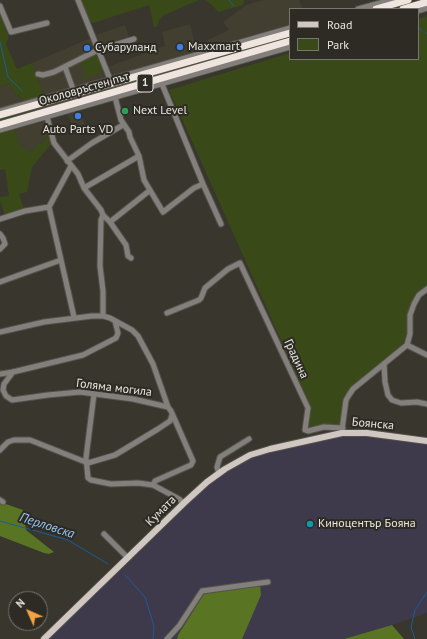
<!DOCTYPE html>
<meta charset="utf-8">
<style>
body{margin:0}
#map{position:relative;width:427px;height:639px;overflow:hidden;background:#38362d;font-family:"PT Sans",sans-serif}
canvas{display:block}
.legend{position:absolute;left:289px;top:8px;width:130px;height:52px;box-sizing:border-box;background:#2d2b23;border:1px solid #77766f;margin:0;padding:5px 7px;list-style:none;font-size:12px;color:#e7e6e0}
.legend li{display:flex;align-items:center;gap:8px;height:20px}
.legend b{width:20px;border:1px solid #77766f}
.north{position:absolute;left:8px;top:591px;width:40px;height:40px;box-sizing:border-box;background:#2d2b23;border:1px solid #77766f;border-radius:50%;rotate:315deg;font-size:11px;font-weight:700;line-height:16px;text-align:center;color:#e7e6e0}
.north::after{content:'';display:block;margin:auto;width:14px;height:18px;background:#f3a442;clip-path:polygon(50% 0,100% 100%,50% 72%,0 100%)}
</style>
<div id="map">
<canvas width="427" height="639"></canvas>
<ul class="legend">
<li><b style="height:5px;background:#d1c7c2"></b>Road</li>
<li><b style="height:11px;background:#394a18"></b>Park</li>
</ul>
<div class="north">N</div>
</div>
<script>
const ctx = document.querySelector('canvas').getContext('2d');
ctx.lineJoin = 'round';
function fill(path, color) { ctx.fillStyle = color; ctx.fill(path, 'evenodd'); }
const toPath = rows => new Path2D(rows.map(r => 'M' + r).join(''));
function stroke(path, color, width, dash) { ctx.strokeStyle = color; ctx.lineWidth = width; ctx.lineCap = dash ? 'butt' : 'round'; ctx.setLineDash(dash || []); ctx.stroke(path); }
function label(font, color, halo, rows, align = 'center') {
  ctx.font = font + ' "PT Sans",sans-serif'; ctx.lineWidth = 4; ctx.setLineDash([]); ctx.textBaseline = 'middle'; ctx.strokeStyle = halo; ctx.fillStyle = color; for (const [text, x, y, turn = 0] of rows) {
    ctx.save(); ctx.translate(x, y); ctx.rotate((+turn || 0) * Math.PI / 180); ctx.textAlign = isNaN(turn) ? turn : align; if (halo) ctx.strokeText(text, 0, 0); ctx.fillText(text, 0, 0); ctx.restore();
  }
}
fill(toPath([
 [263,0,299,0,303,9,290,9,290,25,197,51,196,48,188,51,189,54,113,76,110,66,165,46,162,32,190,24,196,48,208,40,229,30,223,22,246,5],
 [125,25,130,40,101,49,96,35],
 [93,37,109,77,44,96,32,63],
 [9,83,12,90,24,101,0,108,0,87,1,86],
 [79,109,86,127,76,134,67,113],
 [46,119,50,133,42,144,38,142,33,152,21,149,14,128]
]), '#423f30');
fill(toPath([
 [342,433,427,441,427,613,392,625,344,639,242,639,204,594,178,635,177,639,44,639,207,482,250,455]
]), '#3e3a4c');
fill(toPath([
 [81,0,199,0,164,15,159,20,157,27,154,27,149,5,93,23,89,22],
 [204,0,244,0,243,5,218,12,211,4],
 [0,12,9,37,6,44,17,69,32,63,44,96,24,101,12,90,9,83,1,86,0,87],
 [427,16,427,291,418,299,411,318,410,345,427,352,427,355,405,346,348,390,344,396,340,426,316,425,308,428,306,425,311,407,169,90,290,53,290,59,418,59,418,19],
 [290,37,290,38,0,121,0,120],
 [98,52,105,70,82,80,81,77,86,75,80,61],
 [14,128,21,148,33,152,38,142,42,144,50,133,52,143,32,167,27,192,19,194,24,209,5,215,0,201,0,197,9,196,5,169,0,170,0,132]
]), '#394a18');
fill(toPath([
 [0,502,23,510,26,530,54,552,49,554,44,553,0,536],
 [260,584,261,595,242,639,177,639,178,635,204,594],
 [392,625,404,639,344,639]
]), '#597523');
stroke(toPath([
 [229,0,234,6],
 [418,27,422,31],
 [426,33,427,33],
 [0,42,8,77,22,91],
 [0,521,68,540,108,564],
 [125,575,145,597,154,626,153,639],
 [415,639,411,627,415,610,427,592]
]), '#1a5d96', 1);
const minor = toPath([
 [78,0,110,79],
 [0,6,11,32,47,23],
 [358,9,391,0],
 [418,11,427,8],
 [65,67,73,89],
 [38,74,43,75,54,72,98,50,134,39],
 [162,84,203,184,221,224],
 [115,97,121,120,129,132,130,137,139,156,144,180,163,212,194,188,203,184],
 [0,111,290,28],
 [47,117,54,143,78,174,84,188,101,210,103,215,110,222,126,245,128,256,131,258],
 [0,130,290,47],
 [67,161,92,143,123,125],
 [84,188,139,156],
 [49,207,74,317],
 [49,207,71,166],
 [0,219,25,211,49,207],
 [110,222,149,191],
 [0,234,3,238,5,244,0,249],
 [0,282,61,260],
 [167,313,199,300,201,298,205,288,228,269,240,263,308,408,305,430,308,431,324,427,343,428],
 [103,316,103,291,100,266,101,220,103,215],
 [0,332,44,322,92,316,103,316,110,318,132,330,138,336,153,364,168,407,171,411,193,461,191,465,155,481,153,485],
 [407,345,427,355],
 [384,364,385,382,388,395,392,400,401,403,417,402,427,404],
 [13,372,4,384,3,390,6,396,12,400,48,395,80,392,133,399,168,407],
 [0,374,13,372,83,355,116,338,118,333,115,321],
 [94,394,86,458,88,478,91,480,111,484,138,483,153,485,179,499,184,503],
 [342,430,346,400,349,395,353,389,407,345,410,334,410,315,414,304,419,295,427,289],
 [0,450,8,442,14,440,30,440,88,463],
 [88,463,115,455,158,429,170,421,172,415],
 [219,474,217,467,220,457,249,439],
 [0,500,3,502],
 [104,534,128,558],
 [167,639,179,626,202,591,268,582]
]);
const major = toPath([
 [44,639,184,503,207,482,225,469,250,455,270,449,342,433,367,433,427,441]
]);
const highway = toPath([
 [376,9,408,0],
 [403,9,427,2],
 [0,115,290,33],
 [0,125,290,41]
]);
stroke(minor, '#54524a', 7);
stroke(major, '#54524a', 8);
stroke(highway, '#54524a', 9);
stroke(minor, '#837f7c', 5);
stroke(major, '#d1c7c2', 6);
stroke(highway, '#efe4de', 7);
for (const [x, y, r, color] of [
 [180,47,4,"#3f7fe0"],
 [87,48,4,"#3f7fe0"],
 [125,111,4,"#2e9e5b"],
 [78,116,4,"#3f7fe0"],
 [310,524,4,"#0f9aa8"]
]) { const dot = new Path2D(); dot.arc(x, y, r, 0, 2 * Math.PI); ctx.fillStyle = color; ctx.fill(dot); stroke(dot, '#2d2b23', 1.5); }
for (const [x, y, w] of [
 [145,83,16]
]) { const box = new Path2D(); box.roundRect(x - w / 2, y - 9, w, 18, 3); ctx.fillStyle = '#2d2b23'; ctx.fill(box); stroke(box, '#e7e6e0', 1); }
label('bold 11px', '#e7e6e0', null, [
 ["1",145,83]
]);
label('12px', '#e7e6e0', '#2d2b23', [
 ["Maxxmart",188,47],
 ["Субаруланд",95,48],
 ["Next Level",133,111],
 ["Auto Parts VD",78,130,"center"],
 ["Киноцентър Бояна",318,524]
], 'left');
label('12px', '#e7e6e0', '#2d2b23', [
 ["Околовръстен път",84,89,-16],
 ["Градина",296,359,65],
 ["Голяма могила",114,388,7],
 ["Боянска",373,424,5],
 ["Кумата",161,511,-45]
]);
label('italic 13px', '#96c7f6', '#2d2b23', [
 ["Перловска",47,526,18]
]);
</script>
